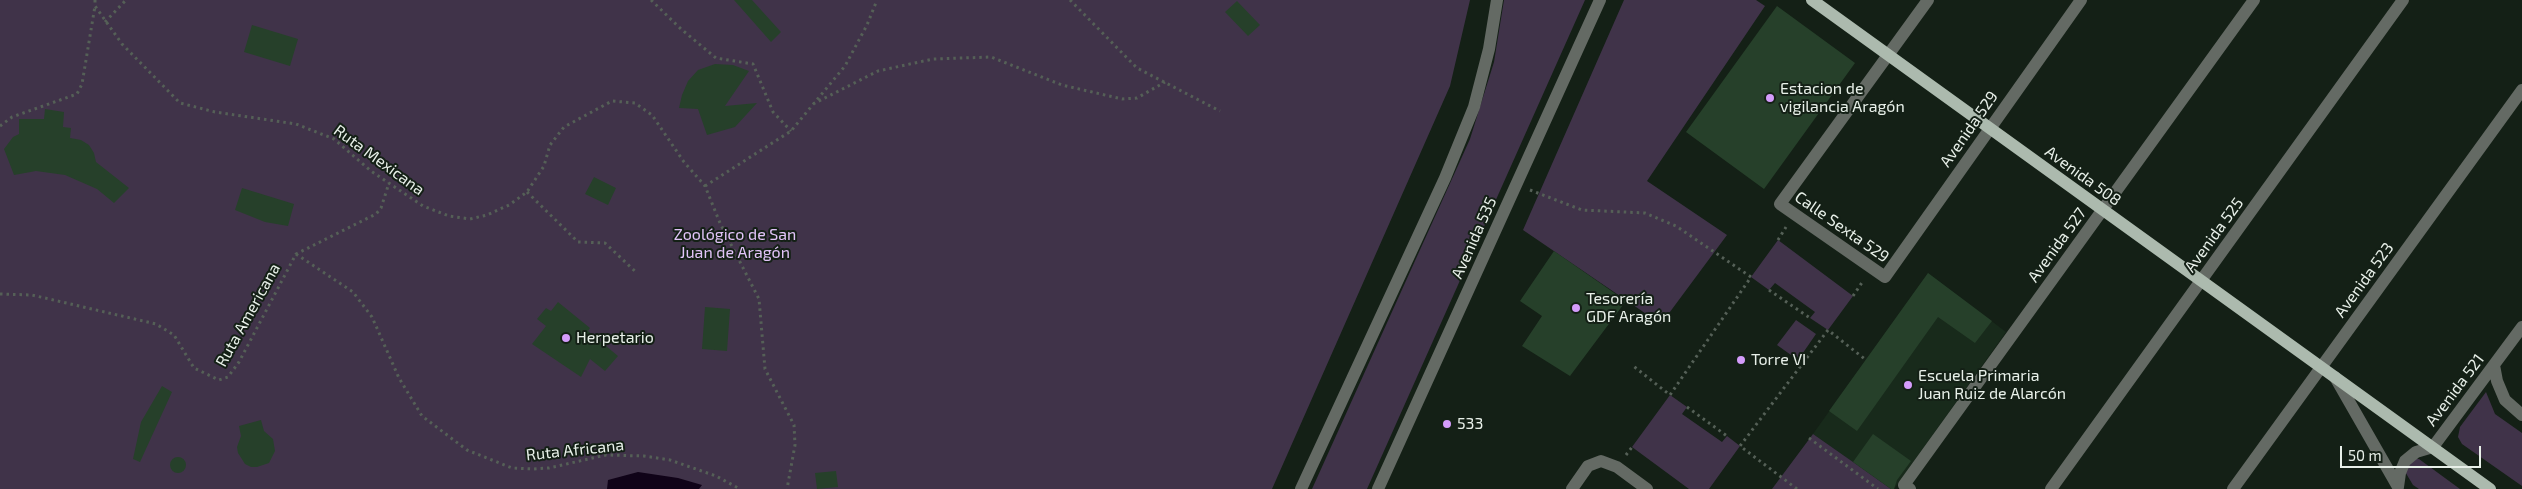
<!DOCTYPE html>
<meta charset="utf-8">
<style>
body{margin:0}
#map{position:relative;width:2522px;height:489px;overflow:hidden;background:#142016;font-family:"Exo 2",sans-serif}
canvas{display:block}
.scale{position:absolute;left:2340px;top:446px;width:141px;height:22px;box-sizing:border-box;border:2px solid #e8f0e9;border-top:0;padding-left:6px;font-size:15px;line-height:18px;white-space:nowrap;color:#e8f0e9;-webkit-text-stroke:4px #142016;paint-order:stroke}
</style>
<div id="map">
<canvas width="2522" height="489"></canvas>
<div class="scale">50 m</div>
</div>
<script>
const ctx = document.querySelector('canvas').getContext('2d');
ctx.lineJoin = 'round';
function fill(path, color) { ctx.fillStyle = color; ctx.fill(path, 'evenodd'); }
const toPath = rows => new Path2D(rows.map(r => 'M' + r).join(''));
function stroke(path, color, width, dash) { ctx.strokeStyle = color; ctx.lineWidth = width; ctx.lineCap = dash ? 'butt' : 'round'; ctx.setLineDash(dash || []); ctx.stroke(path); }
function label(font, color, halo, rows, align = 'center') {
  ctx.font = font + ' "Exo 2",sans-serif'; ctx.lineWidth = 4; ctx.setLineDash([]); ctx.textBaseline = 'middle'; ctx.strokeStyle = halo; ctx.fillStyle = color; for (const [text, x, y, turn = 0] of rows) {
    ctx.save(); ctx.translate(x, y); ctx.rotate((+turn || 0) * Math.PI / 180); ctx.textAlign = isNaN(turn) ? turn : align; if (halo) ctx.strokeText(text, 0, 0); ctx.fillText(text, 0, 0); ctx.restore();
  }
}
fill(toPath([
 [1928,273,2006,332,1894,489,1891,489,1813,434]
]), '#182a1b');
fill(toPath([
 [0,0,1470,0,1450,86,1272,489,0,489],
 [1504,0,1585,0,1367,489,1312,489,1470,139,1494,62],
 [1624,0,1756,0,1765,6,1647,181,1727,235,1661,324,1523,230],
 [1778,240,1853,296,1828,330,1810,318,1815,312,1775,283,1769,290,1751,277],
 [1796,320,1816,334,1798,360,1777,345],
 [2486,392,2495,414,2522,433,2522,486,2462,444,2458,437,2460,427],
 [1670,395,1687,407,1682,414,1722,442,1727,436,1740,446,1709,489,1689,489,1632,447],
 [1813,434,1853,462,1891,489,1772,489],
 [2410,458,2419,459,2460,489,2419,489,2413,485,2404,470]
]), '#403349');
fill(toPath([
 [638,472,678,478,702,485,699,489,607,489,608,480]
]), '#100318');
fill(toPath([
 [734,0,752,0,781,32,771,42],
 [1237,1,1260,25,1248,36,1225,12],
 [1777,6,1855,63,1764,189,1686,132],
 [252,25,298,39,290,66,244,52],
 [715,64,733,65,749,71,725,106,757,103,735,127,707,135,698,109,679,108,682,95,688,81,698,70],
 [45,109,64,112,63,127,71,128,70,138,81,140,89,145,94,153,96,162,129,188,114,203,97,189,65,175,36,171,14,175,4,149,13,137,19,134,19,119,44,119],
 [594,177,616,188,608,205,585,194],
 [242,188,294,204,288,226,265,222,235,210],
 [1554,251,1626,301,1570,376,1522,346,1542,316,1520,301],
 [1928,273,1992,321,1975,343,1938,317,1857,431,1829,411],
 [558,302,590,328,588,331,618,356,605,371,590,359,581,377,532,344,546,326,537,319,546,308,551,311],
 [705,307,730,309,727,351,702,349],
 [162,386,172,392,140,462,133,459,141,422],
 [261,420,264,431,273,439,275,451,269,463,257,467,251,467,245,464,238,453,237,447,241,436,239,426],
 [1873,434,1911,461,1897,480,1894,489,1891,489,1853,462],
 '170 465a8 8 0 1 1 16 0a8 8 0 1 1-16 0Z',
 [836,471,838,487,817,489,815,473]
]), '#26402a');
stroke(toPath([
 [95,0,95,6,122,44,180,103,215,112,296,124,334,139,371,171,423,206,449,216,470,219,487,215,509,205,527,192,544,166,550,145,564,127,612,101,635,103,652,115,684,162,705,186,720,223,759,299,765,369,794,425,795,445,787,489],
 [651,0,681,29,716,58,753,64,773,112,791,131],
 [1070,0,1137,68,1220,111],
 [105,22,126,0],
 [813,104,878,71,933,59,991,57,1062,85,1122,99,1137,98,1165,82],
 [0,126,12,117,77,94,82,84,95,6],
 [705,186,791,131,845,66,867,25,877,0],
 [1530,190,1582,210,1645,213,1676,226,1751,277,1670,395,1632,365],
 [527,192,578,242,605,243,637,273],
 [1778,240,1786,227],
 [296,254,353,292,372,317,399,378,422,416,467,450,512,468,533,469,549,468,606,455,644,456,670,460,716,476,740,489],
 [1769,290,1810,318],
 [0,294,32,295,156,324,174,335,194,368,219,380,228,377,239,362,296,254,376,214,381,208,389,183],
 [1853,296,1863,281],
 [1687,407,1727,436],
 [1809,438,1878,489],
 [1626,455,1632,447],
 [1797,489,1740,446,1828,330,1866,360]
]), '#556057', 3, [2.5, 4]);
stroke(toPath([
 [1928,0,1780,204,1885,277,2081,0],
 [1572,489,1588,466,1601,461,1617,467,1647,489],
 [1910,489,1904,485,2254,0],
 [2051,489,2403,0],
 [2233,489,2522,90]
]), '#646a64', 12);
stroke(toPath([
 [2494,365,2497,381,2505,400,2522,415],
 [2335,377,2398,487],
 [2398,487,2400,473,2405,461,2416,452,2433,447,2522,327],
 [1301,489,1445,178,1474,107,1489,49,1497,0],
 [1378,489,1600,0]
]), '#646a64', 12);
stroke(toPath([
 [1812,0,2490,489]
]), '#acbaae', 12);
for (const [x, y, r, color] of [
 [1770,98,5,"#d49cfb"],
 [1576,308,5,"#d49cfb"],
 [566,338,5,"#d49cfb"],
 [1741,360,5,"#d49cfb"],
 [1908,385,5,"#d49cfb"],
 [1447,424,5,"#d49cfb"]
]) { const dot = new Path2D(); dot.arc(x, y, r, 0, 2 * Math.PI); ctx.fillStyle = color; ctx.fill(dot); stroke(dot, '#142016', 2); }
label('16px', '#e8f0e9', '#142016', [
 ["Estacion de",1780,89],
 ["vigilancia Aragón",1780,107],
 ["Tesorería",1586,299],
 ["GDF Aragón",1586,317],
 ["Herpetario",576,338],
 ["Torre VI",1751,360],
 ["Escuela Primaria",1918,376],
 ["Juan Ruiz de Alarcón",1918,394],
 ["533",1457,424]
], 'left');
label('16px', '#e8f0e9', '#142016', [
 ["Avenida 529",1969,129,-55],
 ["Ruta Mexicana",379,160,36],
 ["Avenida 508",2083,176,36],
 ["Calle Sexta 529",1842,227,35],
 ["Avenida 525",2214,235,-54],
 ["Avenida 535",1474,238,-66],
 ["Avenida 527",2057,245,-54],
 ["Avenida 523",2364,280,-54],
 ["Ruta Americana",248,315,-61],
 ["Avenida 521",2455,390,-53],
 ["Ruta Africana",575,450,-6]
]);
label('16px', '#e2c4f9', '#142016', [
 ["Zoológico de San",735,235],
 ["Juan de Aragón",735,253]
]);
</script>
